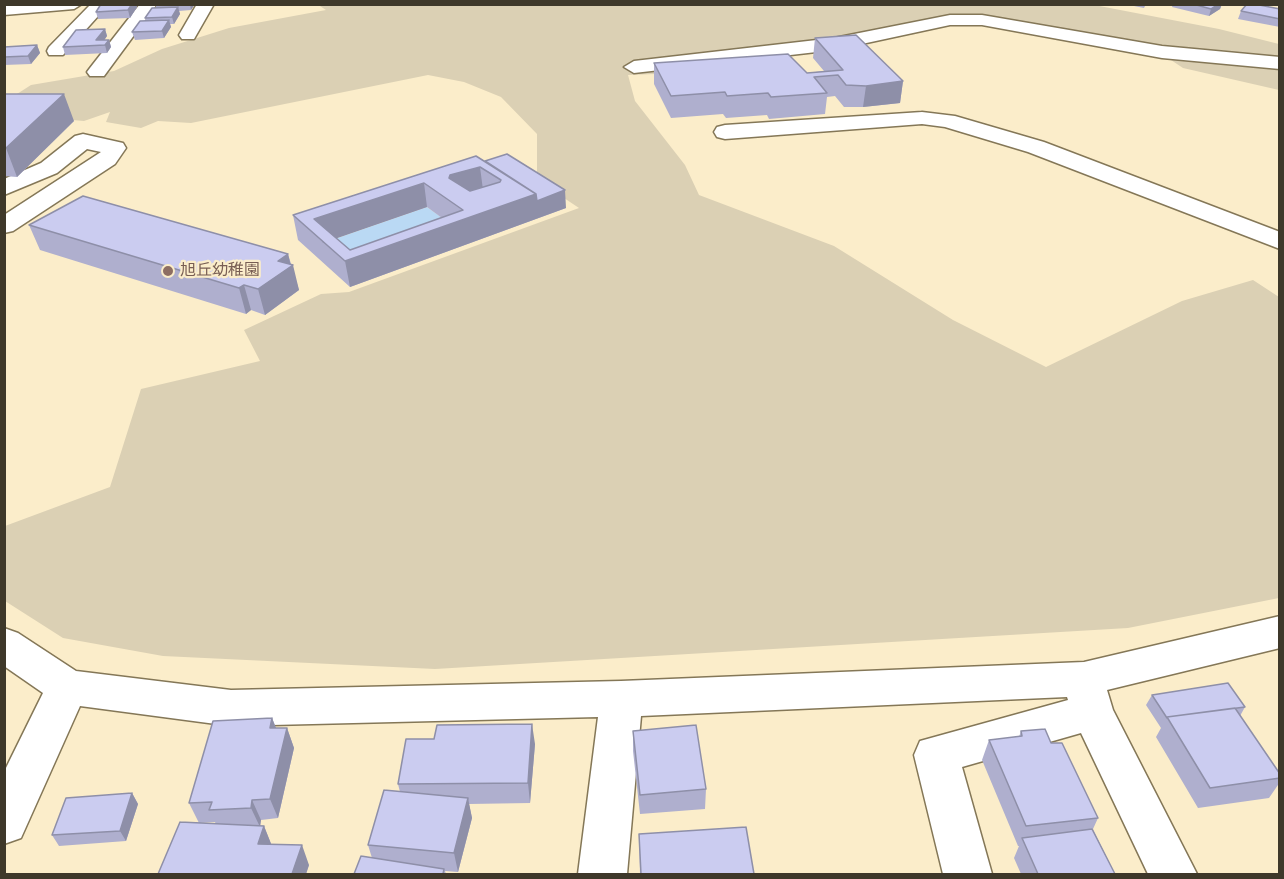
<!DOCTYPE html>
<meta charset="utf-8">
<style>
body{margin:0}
#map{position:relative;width:1284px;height:879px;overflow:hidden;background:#fbedca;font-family:"DejaVu Sans",sans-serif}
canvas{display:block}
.frame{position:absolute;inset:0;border:6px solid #3e382a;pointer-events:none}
</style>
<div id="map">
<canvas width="1284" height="879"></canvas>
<div class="frame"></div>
</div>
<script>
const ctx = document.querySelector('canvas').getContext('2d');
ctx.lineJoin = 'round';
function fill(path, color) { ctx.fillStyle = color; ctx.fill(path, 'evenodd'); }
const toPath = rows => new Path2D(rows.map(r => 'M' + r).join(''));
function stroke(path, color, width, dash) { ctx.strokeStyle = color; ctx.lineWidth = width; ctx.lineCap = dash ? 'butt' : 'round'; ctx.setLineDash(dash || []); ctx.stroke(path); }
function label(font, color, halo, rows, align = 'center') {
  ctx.font = font + ' "DejaVu Sans","Noto Sans JP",sans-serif'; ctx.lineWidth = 4.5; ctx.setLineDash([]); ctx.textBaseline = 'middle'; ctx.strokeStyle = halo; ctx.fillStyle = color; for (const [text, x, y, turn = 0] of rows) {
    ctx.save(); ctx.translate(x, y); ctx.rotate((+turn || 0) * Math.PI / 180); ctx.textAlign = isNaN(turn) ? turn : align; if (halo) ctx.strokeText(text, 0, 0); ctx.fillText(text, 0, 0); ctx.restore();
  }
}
fill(toPath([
 [317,4,1089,4,1219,29,1279,44,1279,61,1157,49,981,18,709,72,628,75,635,101,685,165,699,195,834,246,953,320,1046,367,1182,301,1253,280,1279,297,1279,598,1128,628,435,669,163,656,63,638,5,601,5,526,110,487,141,389,260,361,244,330,321,294,349,292,579,208,537,180,537,134,501,97,464,82,428,75,191,123,158,121,141,128,106,122,110,112,84,121,13,115,6,101,31,85,114,71,162,49,229,28,326,10],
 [1168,58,1279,65,1279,90,1183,68]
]), '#dbd0b4');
fill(toPath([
 [427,207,466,235,355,275,320,244]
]), '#bad9f4');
const minor = toPath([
 [82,4,74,9,4,15,4,5,82,4],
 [91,4,109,4,63,55,49,55,47,51,49,47,91,4],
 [140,4,157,4,104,76,90,76,87,72,90,68,140,4],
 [197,4,214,4,194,39,182,39,179,35,197,4],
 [950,15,982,15,1162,46,1280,57,1280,69,1162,58,982,25,950,25,834,50,634,73,624,67,634,61,834,38,950,15],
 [922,112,955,116,1044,142,1280,232,1280,249,1028,152,945,127,922,124,725,139,717,137,714,132,717,127,725,125,922,112],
 [83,134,123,143,126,148,115,164,13,231,4,233,4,215,101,152,87,149,57,173,4,195,4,179,41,163,75,136,83,134],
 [1280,616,1280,648,1107,690,1113,710,1197,874,1148,874,1081,733,962,767,992,874,943,874,914,755,920,741,1068,700,1067,697,641,716,627,874,578,874,598,717,231,726,80,706,21,838,4,844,4,772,43,693,4,666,4,628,18,633,76,671,231,690,621,681,1084,662,1280,616]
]);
stroke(minor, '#847757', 3);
fill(minor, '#fff');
fill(toPath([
 [101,4,137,4,137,7,130,18,98,19,96,12],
 [195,4,191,10,179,11,180,14,174,24,170,24,171,27,164,38,135,40,132,32,146,21,145,18,156,8,156,4],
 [1124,4,1146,4,1144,8],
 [1173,4,1222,4,1220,9,1209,16,1172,7],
 [1280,9,1280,27,1238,19,1241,11],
 [105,29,107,36,104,40,109,40,111,47,107,53,65,55,63,47],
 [815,38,903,81,900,103,863,107,844,107,835,96,827,97,825,114,769,119,767,115,726,118,723,114,671,118,654,84,654,63,807,73,824,71,813,58],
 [37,45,40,53,31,64,4,65,4,47],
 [4,94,74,121,17,177,4,176],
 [476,156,566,208,350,287,298,240,293,215],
 [427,207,442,218,350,250,336,238],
 [29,225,288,254,299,290,265,315,251,310,246,314,40,250],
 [1152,695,1245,707,1240,716,1280,774,1280,782,1269,798,1198,808,1156,737,1161,728,1146,705],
 [272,718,276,728,287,728,294,748,278,818,261,820,260,826,264,826,271,844,309,865,306,874,158,874,216,824,215,822,199,823,189,803],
 [633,731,706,789,705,809,640,814,633,751],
 [1021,731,1051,743,1098,818,1093,829,1115,874,1021,874,1014,858,1019,846,1018,846,982,760,989,740,1019,737],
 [434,739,535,744,530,803,469,804,472,818,458,872,445,871,446,874,354,874,372,858,368,845,400,792,398,784],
 [132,793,138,804,126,841,59,846,52,835],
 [639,834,754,874,640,874]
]), '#afafce');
fill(toPath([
 [132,4,137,4,137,7,130,18,128,10],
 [190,4,195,4,191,10],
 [1218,4,1222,4,1220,9,1209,16,1211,9],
 [178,7,180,14,174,24,172,17],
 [169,20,171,27,164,38,162,31],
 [105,29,107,36,101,45,96,40],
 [109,40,111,47,107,53,105,45],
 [37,45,40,53,31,64,28,56],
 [903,81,900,103,863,107,866,86],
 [64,94,74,121,17,177,6,148],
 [480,167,483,190,453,199,449,178,450,175],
 [424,183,427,207,323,243,314,219],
 [565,190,566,208,350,287,345,261,536,194],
 [288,254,291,266,293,265,299,290,265,315,258,289,278,261],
 [244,285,251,310,246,314,239,288],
 [272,718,280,738,270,728],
 [532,724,535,744,530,803,528,783],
 [287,728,294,748,278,818,270,799],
 [132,793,138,804,126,841,120,831],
 [468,798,472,818,458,872,454,853],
 [252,800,261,820,260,827,251,808],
 [264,826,272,846,258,844],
 [302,845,309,865,306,874,292,874]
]), '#8e8fa8');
const building = toPath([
 [101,4,132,4,128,10,96,12,101,4],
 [1193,4,1218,4,1211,9,1193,4],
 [1247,4,1254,4,1280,9,1280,19,1241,11,1247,4],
 [178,7,172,17,145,18,152,8,178,7],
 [169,20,162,31,132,32,140,21,169,20],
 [105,29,96,40,109,40,105,45,63,47,76,30,105,29],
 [856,35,903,81,866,86,846,85,838,75,814,77,827,93,771,97,768,93,727,96,725,92,671,96,654,63,788,54,807,73,843,70,815,38,856,35],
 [37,45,28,56,4,57,4,47,37,45],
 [4,94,64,94,6,148,4,148,4,94],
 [507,154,565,190,537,201,536,194,485,161,507,154],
 [476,156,536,194,345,261,293,215,476,156],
 [480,167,501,180,500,182,470,191,449,178,450,175,480,167],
 [424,183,463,210,350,250,314,219,424,183],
 [83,196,288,254,278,261,293,265,258,289,244,285,239,288,29,225,83,196],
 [1228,683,1245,707,1167,717,1167,718,1152,695,1228,683],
 [1235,708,1280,774,1280,778,1210,788,1167,717,1235,708],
 [272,718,270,728,287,728,270,799,252,800,251,808,209,810,212,802,189,803,213,721,272,718],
 [532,724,528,783,398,784,406,739,434,739,437,725,532,724],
 [696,725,706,789,640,795,633,731,696,725],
 [1045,729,1051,743,1062,743,1098,818,1026,826,989,740,1022,736,1021,731,1045,729],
 [384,790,468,798,454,853,368,845,384,790],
 [132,793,120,831,52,835,66,798,132,793],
 [180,822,264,826,258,844,302,845,292,874,158,874,180,822],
 [746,827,754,874,641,874,639,834,746,827],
 [1092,829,1115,874,1038,874,1022,838,1092,829],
 [361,856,444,869,443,874,354,874,361,856]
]);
fill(building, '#cbccf0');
stroke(building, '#8e8fa8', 1.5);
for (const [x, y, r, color] of [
 [168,271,6,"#8d6e63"]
]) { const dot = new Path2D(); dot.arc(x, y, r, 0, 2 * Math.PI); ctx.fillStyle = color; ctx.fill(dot); stroke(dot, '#fbedca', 2); }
label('16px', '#785e54', '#fbedca', [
 ["旭丘幼稚園",180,271]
], 'left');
</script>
